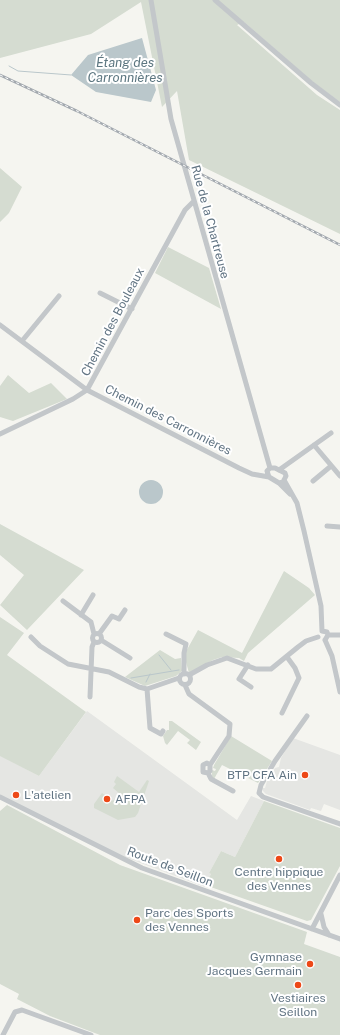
<!DOCTYPE html>
<meta charset="utf-8">
<style>
body{margin:0}
canvas{display:block;background:#f5f5f0}
</style>
<canvas width="340" height="1035"></canvas>
<script>
const ctx = document.querySelector('canvas').getContext('2d');
ctx.lineJoin = 'round';
function fill(path, color) { ctx.fillStyle = color; ctx.fill(path, 'evenodd'); }
const toPath = rows => new Path2D(rows.map(r => 'M' + r).join(''));
function stroke(path, color, width, dash) { ctx.strokeStyle = color; ctx.lineWidth = width; ctx.lineCap = dash ? 'butt' : 'round'; ctx.setLineDash(dash || []); ctx.stroke(path); }
function label(font, color, halo, rows, align = 'center') {
  ctx.font = font + ' "Public Sans",sans-serif'; ctx.lineWidth = 4; ctx.setLineDash([]); ctx.textBaseline = 'middle'; ctx.strokeStyle = halo; ctx.fillStyle = color; for (const [text, x, y, turn = 0] of rows) {
    ctx.save(); ctx.translate(x, y); ctx.rotate((+turn || 0) * Math.PI / 180); ctx.textAlign = isNaN(turn) ? turn : align; if (halo) ctx.strokeText(text, 0, 0); ctx.fillText(text, 0, 0); ctx.restore();
  }
}
fill(toPath([
 [87,711,237,820,251,796,264,801,235,857,221,851,209,873,211,874,205,887,114,853,0,795,0,755,39,776],
 [293,738,340,755,340,810,324,804,321,811,311,808,310,810,266,794,263,791,262,788,265,788,267,781,275,768,279,767,281,758]
]), '#e5e6e3');
fill(toPath([
 [0,0,340,0,340,102,313,82,244,22,237,25,317,95,340,110,340,234,189,160,177,91,162,107,141,2,91,34,0,58],
 [0,168,22,187,9,213,0,222],
 [168,247,209,268,221,309,155,273],
 [8,375,29,393,51,383,67,399,13,421,0,417,0,386],
 [0,524,84,570,27,630,0,605,24,575,0,555],
 [284,571,309,588,315,595,248,653,244,661,239,658,222,657,213,660,189,673,184,655,198,630,242,653],
 [0,617,24,633,7,655,86,712,39,776,0,756],
 [160,650,175,659,181,658,182,671,176,676,145,686,125,677],
 [169,721,172,721,201,742,196,750,187,743,190,740,178,731,167,745,165,743,163,736,167,730,169,730],
 [231,736,272,761,258,783,222,765,214,779,212,777,212,770,215,771,216,769,213,768,214,765],
 [117,776,139,792,147,780,149,781,138,813,135,817,118,820,94,808,94,804,102,793,113,801,119,793,113,788,116,784,114,782],
 [264,801,340,828,340,866,311,920,307,921,205,885,211,874,209,873,221,851,235,857],
 [7,805,120,865,307,932,304,944,340,957,340,1035,100,1035,50,1016,17,999,19,994,0,984,0,811]
]), '#d5dcd1');
fill(toPath([
 [142,38,156,90,151,102,96,92,71,75,88,55],
 '139 492a12 12 0 1 1 24 0a12 12 0 1 1-24 0Z'
]), '#bac7cb');
stroke(toPath([
 [9,66,18,71,71,75],
 [159,655,171,670],
 [131,678,179,670],
 [146,682,150,674]
]), '#bac7cb', 1);
stroke(toPath([
 [151,0,171,119,270,468],
 [215,0,311,83,340,105],
 [100,293,132,309],
 [0,325,87,390,239,468,252,474,269,477],
 [22,341,59,296],
 [0,434,73,399,87,390,185,210,194,201],
 [314,445,340,476],
 [270,468,275,468,285,473,286,476,283,482,279,483,269,477,267,471,270,468],
 [279,470,331,433],
 [284,480,297,503,304,531,321,606,322,631],
 [313,481,331,466],
 [279,483,290,494],
 [327,526,340,527],
 [63,601,91,622,94,634],
 [81,615,93,595],
 [322,631,327,632,328,635,325,640],
 '92.5 638a4.5 4.5 0 1 1 9 0a4.5 4.5 0 1 1-9 0Z',
 [99,634,112,616,119,619,125,610],
 [166,634,186,644,184,653,184,674],
 [328,635,340,635],
 [31,637,40,646,68,664,109,672,139,687,147,689,179,678],
 [101,640,130,658],
 [325,640,332,656,340,692],
 [248,665,239,679,251,687],
 '179.5 679a5.5 5.5 0 1 1 11 0a5.5 5.5 0 1 1-11 0Z',
 [189,675,207,665,227,658,256,669,271,669,298,647,306,641,318,637],
 [185,685,189,694,230,724,229,736,210,765,210,771,208,773,203,772,203,765,207,763,210,765],
 [147,689,150,728,161,734,163,731],
 [90,697,92,647,94,642],
 [282,713,299,678,295,668,287,657],
 [307,716,275,761,261,785,259,793,263,797,340,824],
 [208,773,211,779,233,791],
 [0,797,142,868,340,939],
 [321,914,324,927,329,935],
 [312,929,340,875],
 [3,1035,15,1012,22,1010,91,1035]
]), '#c3c7ca', 5);
const rail = toPath([
 [0,75,77,111,340,245]
]);
stroke(rail, '#a3a9af', 2.5);
stroke(rail, '#fff', 1, [3]);
for (const [x, y, r, color] of [
 [305,775,4,"#ed4817"],
 [16,795,4,"#ed4817"],
 [107,799,4,"#ed4817"],
 [279,859,4,"#ed4817"],
 [137,920,4,"#ed4817"],
 [310,964,4,"#ed4817"],
 [298,985,4,"#ed4817"]
]) { const dot = new Path2D(); dot.arc(x, y, r, 0, 2 * Math.PI); ctx.fillStyle = color; ctx.fill(dot); stroke(dot, '#fff', 1.5); }
label('12px', '#617483', '#fff', [
 ["Rue de la Chartreuse",210,222,75],
 ["Chemin des Bouleaux",113,322,-62],
 ["Chemin des Carronnières",168,420,27],
 ["Route de Seillon",170,867,21]
]);
label('12px', '#617483', '#fff', [
 ["BTP CFA Ain",297,775,"right"],
 ["L'atelien",24,795],
 ["AFPA",115,799],
 ["Centre hippique",279,872,"center"],
 ["des Vennes",279,886,"center"],
 ["Parc des Sports",145,913],
 ["des Vennes",145,927],
 ["Gymnase",302,957,"right"],
 ["Jacques Germain",302,971,"right"],
 ["Vestiaires",298,998,"center"],
 ["Seillon",298,1012,"center"]
], 'left');
label('italic 13px', '#5d7781', '#fff', [
 ["Étang des",125,63],
 ["Carronnières",125,78]
]);
</script>
